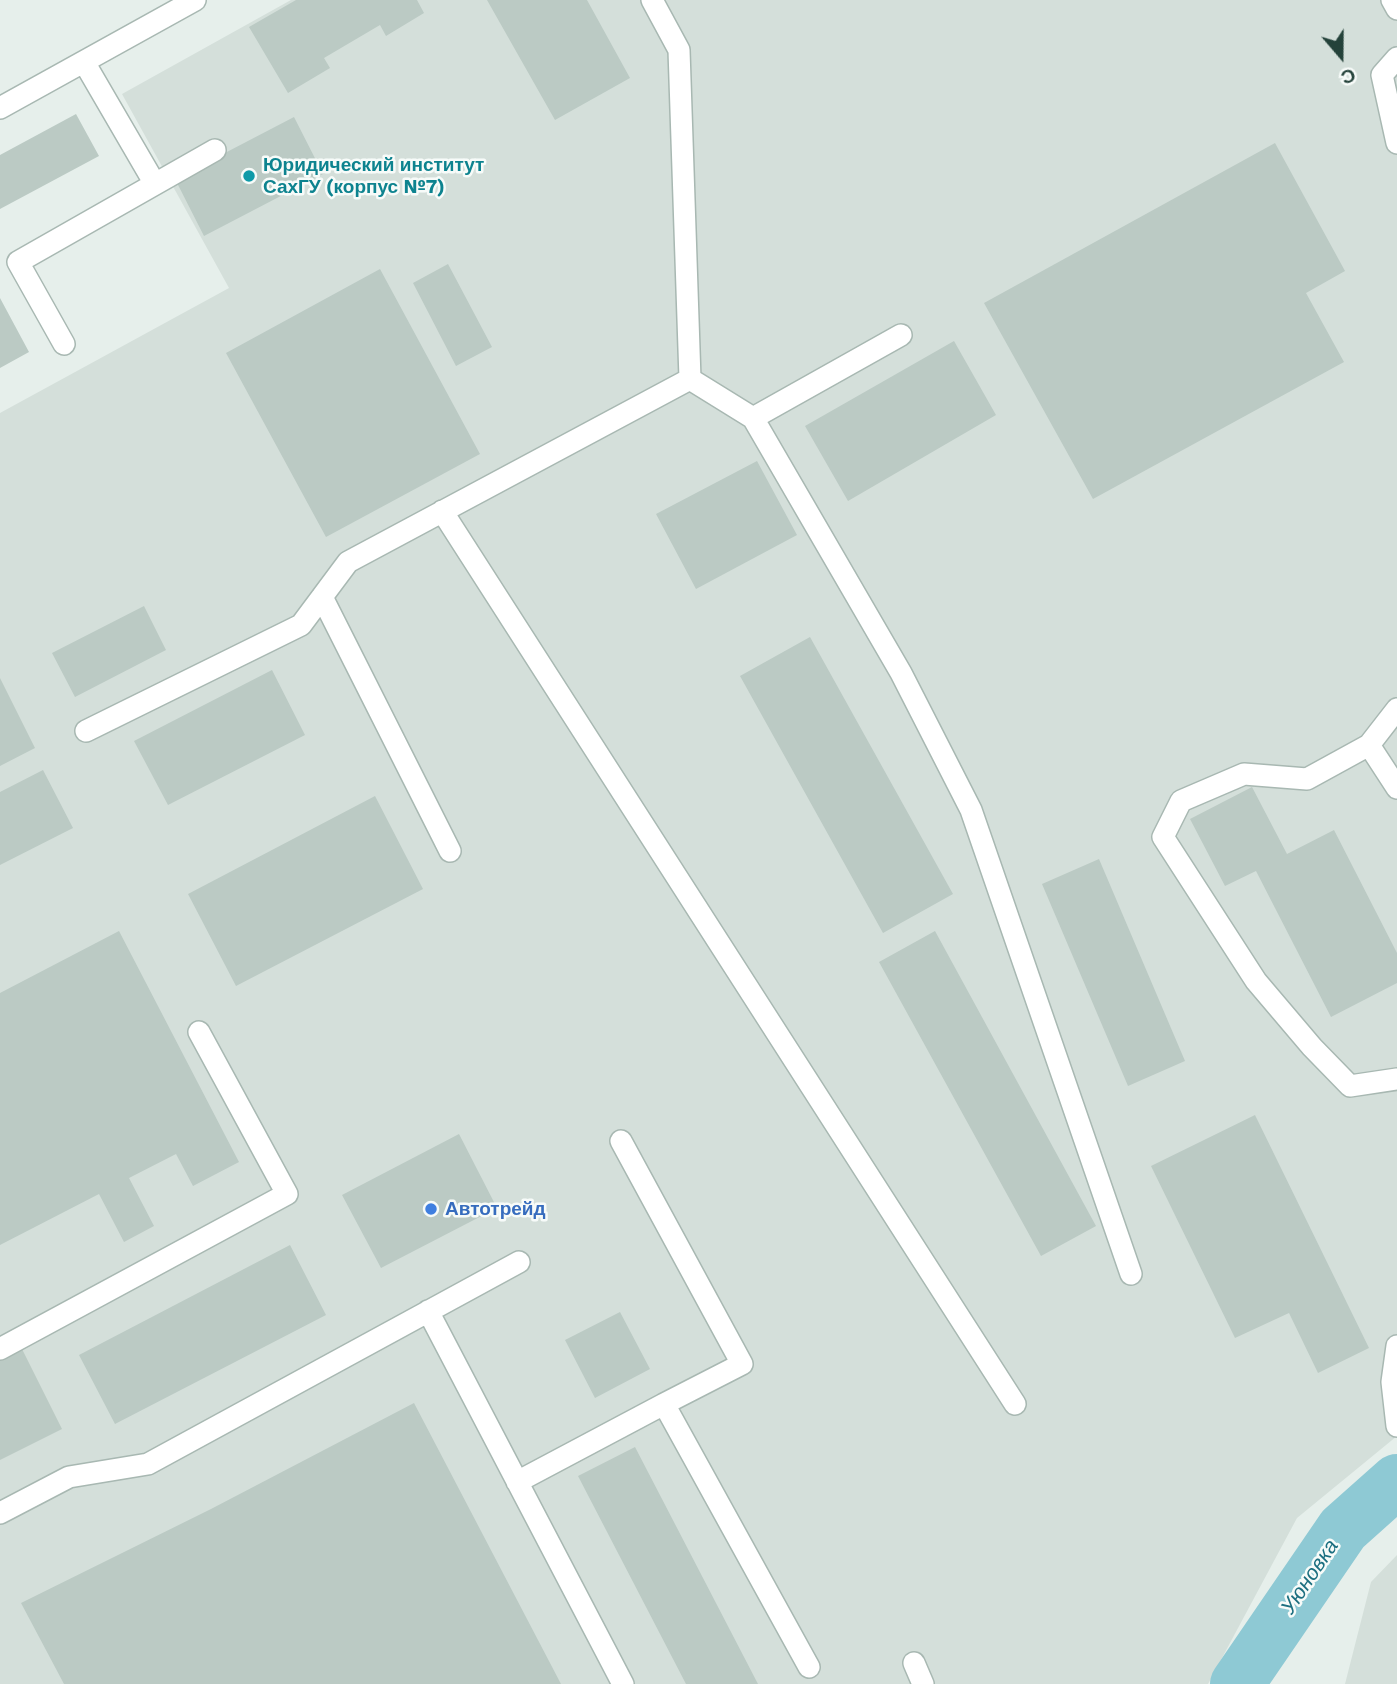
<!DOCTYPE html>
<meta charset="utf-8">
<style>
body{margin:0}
#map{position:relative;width:1397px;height:1684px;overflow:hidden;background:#e6efeb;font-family:"Work Sans",sans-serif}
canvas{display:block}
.north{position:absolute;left:1306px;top:21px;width:70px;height:70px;-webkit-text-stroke:5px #f7fbf9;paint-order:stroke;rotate:160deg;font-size:19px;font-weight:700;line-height:28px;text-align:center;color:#24423a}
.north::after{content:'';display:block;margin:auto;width:24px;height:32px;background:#24423a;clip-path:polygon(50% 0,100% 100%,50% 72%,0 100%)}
</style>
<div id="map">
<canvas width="1397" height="1684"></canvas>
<div class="north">С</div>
</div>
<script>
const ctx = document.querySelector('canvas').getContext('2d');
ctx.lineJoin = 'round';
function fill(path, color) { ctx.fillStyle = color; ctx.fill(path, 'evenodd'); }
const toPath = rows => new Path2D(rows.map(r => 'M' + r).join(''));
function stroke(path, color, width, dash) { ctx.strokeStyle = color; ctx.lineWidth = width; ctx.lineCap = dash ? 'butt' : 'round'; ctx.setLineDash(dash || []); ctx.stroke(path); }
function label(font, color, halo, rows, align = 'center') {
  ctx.font = font + ' "Work Sans",sans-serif'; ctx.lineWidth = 5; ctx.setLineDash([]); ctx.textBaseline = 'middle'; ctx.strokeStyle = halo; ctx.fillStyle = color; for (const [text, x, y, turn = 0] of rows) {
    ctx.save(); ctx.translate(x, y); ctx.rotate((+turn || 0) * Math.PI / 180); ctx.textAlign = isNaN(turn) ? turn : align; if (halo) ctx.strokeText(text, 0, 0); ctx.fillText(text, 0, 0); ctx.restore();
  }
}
fill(toPath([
 [291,0,1397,0,1397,1436,1297,1518,1208,1684,0,1684,0,413,229,288,122,94],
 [1397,1555,1397,1684,1345,1684,1371,1582]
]), '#d4dfda');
stroke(toPath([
 [1237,1684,1343,1529,1397,1481]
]), '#8ec9d4', 54);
fill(toPath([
 [296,0,417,0,424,13,386,36,380,25,324,58,330,68,288,93,249,27],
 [487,0,587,0,630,78,555,120],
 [76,114,99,156,0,209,0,155],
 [294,117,323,174,204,236,175,179],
 [1275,143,1345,271,1306,293,1344,362,1093,499,984,303],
 [448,264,492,347,456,366,413,283],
 [380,269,480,454,326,537,226,353],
 [0,298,29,352,0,368],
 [954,341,996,415,848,501,805,426],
 [757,461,797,535,696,589,656,514],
 [144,606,166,650,75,697,52,653],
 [810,637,953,894,883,933,740,676],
 [272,670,305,735,168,805,134,741],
 [0,678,35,748,0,766],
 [43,770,73,828,0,865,0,792],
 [1252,787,1287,854,1334,830,1397,953,1397,983,1331,1017,1256,871,1225,886,1190,819],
 [375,796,423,889,236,986,188,894],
 [1099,859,1185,1061,1128,1086,1042,884],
 [119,931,239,1162,193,1186,176,1154,129,1178,154,1226,124,1242,99,1194,0,1245,0,993],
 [935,931,1096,1226,1041,1256,879,962],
 [1255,1115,1369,1348,1318,1373,1289,1313,1235,1338,1151,1166],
 [459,1134,497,1208,381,1268,342,1195],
 [290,1245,326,1315,115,1424,79,1355],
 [620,1312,650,1369,595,1398,565,1340],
 [21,1347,62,1429,0,1460,0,1357],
 [414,1403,561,1684,64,1684,21,1603,211,1509],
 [635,1447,758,1684,686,1684,578,1476]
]), '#bbcac4');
const minor = toPath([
 [652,0,679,50,690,379,753,418,901,673,971,810,1131,1274],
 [1392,0,1397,9],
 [1397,58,1382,75,1397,143],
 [84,62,155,184],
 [0,108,195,0],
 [64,344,18,262,215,150],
 [753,418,901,335],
 [442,511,1015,1404],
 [322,597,450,851],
 [1397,709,1369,745,1307,779,1244,774,1181,801,1163,837,1256,981,1312,1047,1350,1086,1397,1079],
 [86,731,301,625,348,562,690,379],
 [1369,745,1397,788],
 [621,1141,742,1364,664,1404,809,1667],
 [428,1311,623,1684],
 [1397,1346,1392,1382,1397,1426],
 [0,1349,287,1194,199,1032],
 [517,1482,664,1404],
 [0,1513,69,1477,148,1464,519,1262],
 [914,1663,923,1684]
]);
stroke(minor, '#a8b8b2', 24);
stroke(minor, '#fff', 21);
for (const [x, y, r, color] of [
 [249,176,7,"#0f9aa8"],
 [431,1209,7,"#3f7fe0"]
]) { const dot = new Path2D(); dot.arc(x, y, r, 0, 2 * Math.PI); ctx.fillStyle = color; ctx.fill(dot); stroke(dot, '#f7fbf9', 2.5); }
label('bold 19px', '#0d838f', '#f7fbf9', [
 ["Юридический институт",263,165],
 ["СахГУ (корпус №7)",263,187]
], 'left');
label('bold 19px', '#366cbe', '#f7fbf9', [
 ["Автотрейд",445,1209]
], 'left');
label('italic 21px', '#1c6f80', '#f7fbf9', [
 ["Уюновка",1310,1577,-56]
]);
</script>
